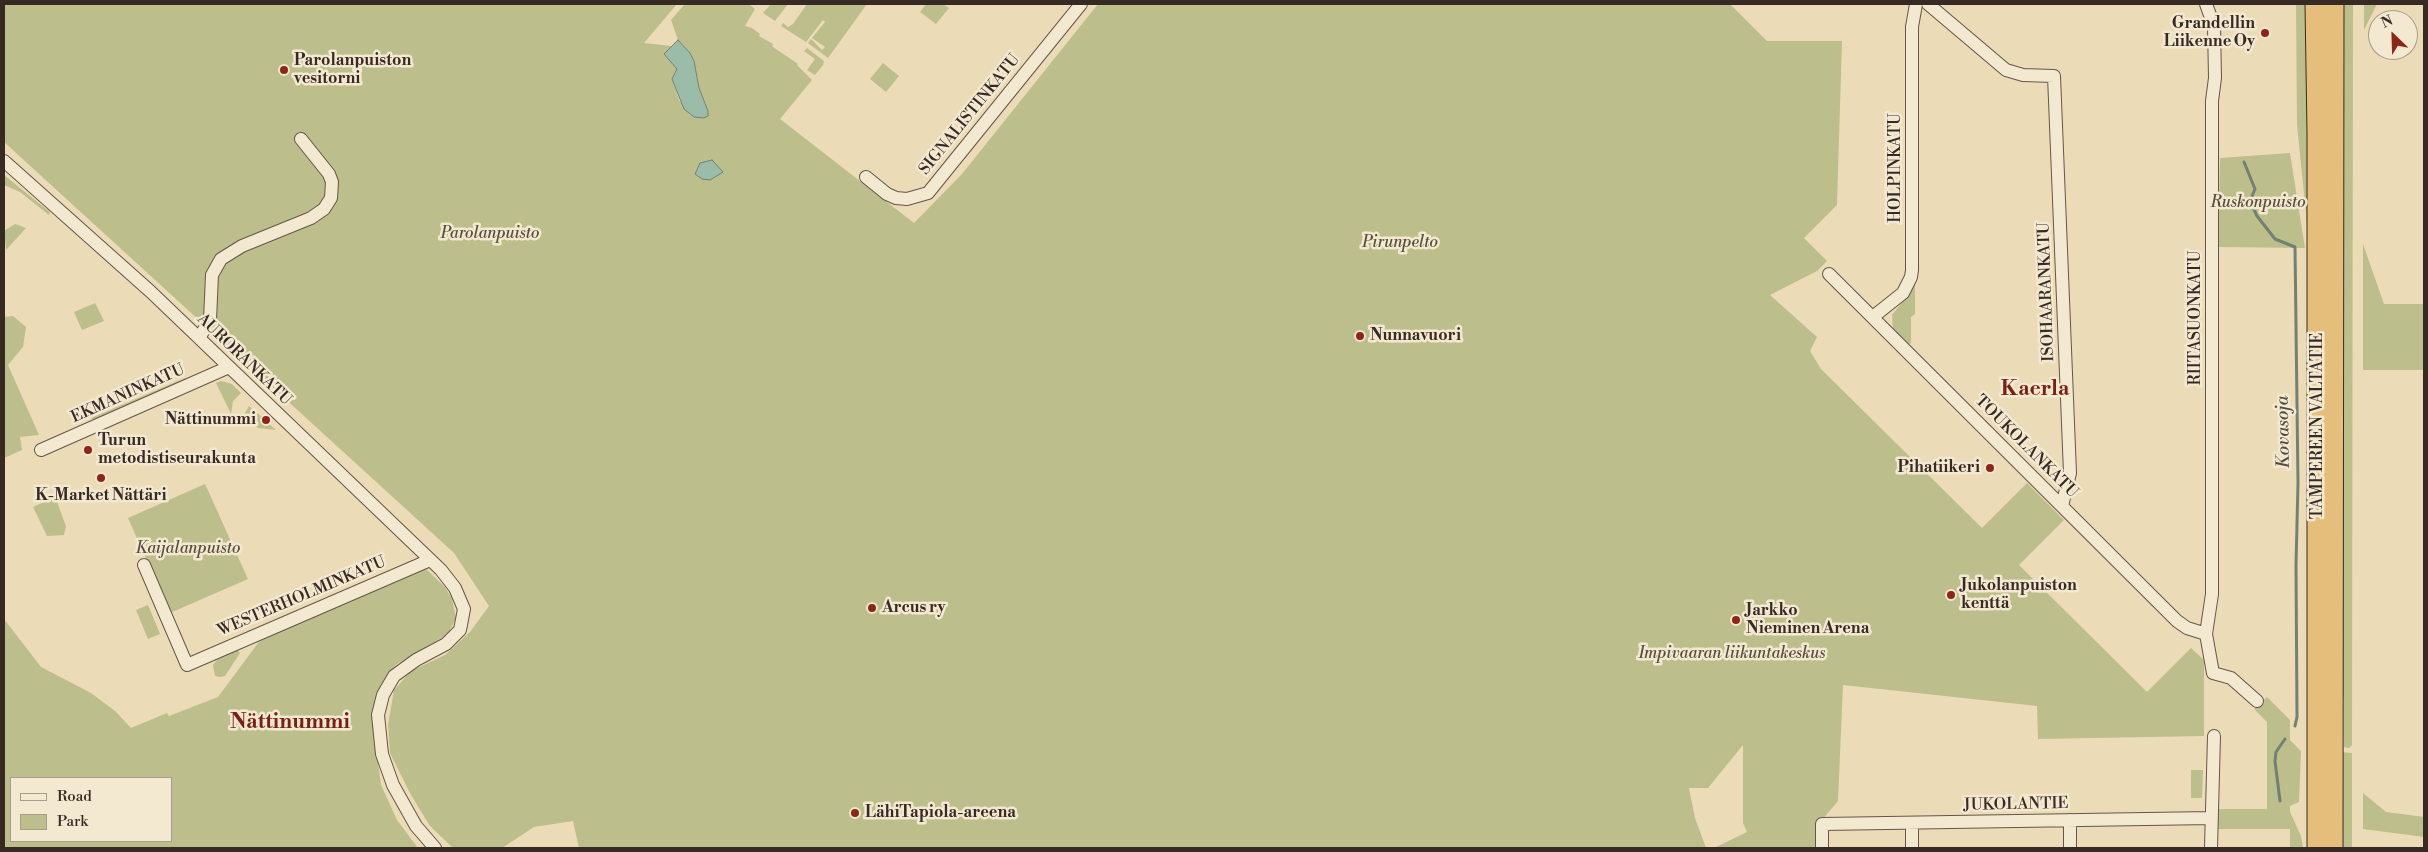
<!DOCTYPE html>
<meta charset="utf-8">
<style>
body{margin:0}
#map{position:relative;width:2428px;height:852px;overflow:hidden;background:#ecdbb7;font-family:"Libre Bodoni",serif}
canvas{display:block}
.frame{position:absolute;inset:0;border:5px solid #372923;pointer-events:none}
.legend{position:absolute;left:10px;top:777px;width:162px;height:65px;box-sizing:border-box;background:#f3e8d0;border:1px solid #a89c8b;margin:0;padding:6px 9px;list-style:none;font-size:15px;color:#372923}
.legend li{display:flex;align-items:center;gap:10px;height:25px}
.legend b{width:25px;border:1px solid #a89c8b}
.north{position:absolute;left:2368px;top:10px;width:50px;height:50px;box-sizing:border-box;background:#f3e8d0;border:1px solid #a89c8b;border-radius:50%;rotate:336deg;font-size:14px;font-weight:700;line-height:20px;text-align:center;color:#372923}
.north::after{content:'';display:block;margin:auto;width:18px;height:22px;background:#8f2418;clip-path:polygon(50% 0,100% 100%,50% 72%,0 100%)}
</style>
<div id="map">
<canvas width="2428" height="852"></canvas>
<div class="frame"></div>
<ul class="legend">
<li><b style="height:6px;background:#f3e8d0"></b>Road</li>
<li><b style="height:14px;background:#bcbf8b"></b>Park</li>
</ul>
<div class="north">N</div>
</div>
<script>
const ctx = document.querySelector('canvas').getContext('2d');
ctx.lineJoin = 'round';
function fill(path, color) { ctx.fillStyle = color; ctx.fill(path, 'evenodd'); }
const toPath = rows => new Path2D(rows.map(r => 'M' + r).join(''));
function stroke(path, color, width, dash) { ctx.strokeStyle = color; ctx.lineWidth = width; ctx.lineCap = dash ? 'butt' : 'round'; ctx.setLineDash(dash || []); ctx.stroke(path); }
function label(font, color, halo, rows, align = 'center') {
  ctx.font = font + ' "Libre Bodoni",serif'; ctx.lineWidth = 5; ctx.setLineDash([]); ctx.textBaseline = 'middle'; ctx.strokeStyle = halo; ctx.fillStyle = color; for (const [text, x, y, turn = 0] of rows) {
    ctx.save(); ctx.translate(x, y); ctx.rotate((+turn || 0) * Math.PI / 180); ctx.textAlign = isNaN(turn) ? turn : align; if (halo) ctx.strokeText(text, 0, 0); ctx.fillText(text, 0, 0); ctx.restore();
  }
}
fill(toPath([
 [4,4,677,4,644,43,672,46,664,54,677,69,672,79,679,100,690,115,704,118,708,111,699,88,694,61,690,53,678,40,671,20,685,4,749,4,755,9,745,26,752,28,760,34,759,36,773,44,772,46,776,49,798,64,797,65,812,80,780,119,914,223,962,174,1098,4,1730,4,1767,41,1842,41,1837,205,1804,238,1827,261,1817,271,1770,295,1817,337,1810,351,1821,369,1982,528,2027,483,2064,520,2019,565,2147,692,2191,648,2204,660,2204,736,2038,739,2037,706,1843,685,1838,801,1822,820,1821,848,1714,848,1747,832,1743,823,1743,745,1708,788,1689,788,1695,818,1706,848,579,848,573,821,534,827,502,848,453,848,430,826,411,795,390,753,388,725,394,690,411,671,445,655,470,632,489,606,454,553,4,142],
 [771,4,788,4,775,21,763,13],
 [807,4,867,4,828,58,808,43,811,39,822,50,825,47,812,38,825,22,823,20,806,42,781,26,783,23,788,27,793,24],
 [926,4,943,4,949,8,936,24,920,12],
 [2296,4,2305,4,2311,72,2308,233,2297,125],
 [2343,4,2353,4,2352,745,2349,748,2344,747,2344,697,2342,696],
 [2364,4,2377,4,2364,30],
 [807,48,824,61,823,65,815,75,807,70,815,59,804,51],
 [883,63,899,76,886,92,870,79],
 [2290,153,2305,248,2218,247,2220,158],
 [4,175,50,212,49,215,20,192,4,185],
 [15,224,26,228,6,250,4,231],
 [2363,244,2384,304,2424,304,2424,370,2363,370],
 [1915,281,1915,314,1911,317,1911,343,1907,346,1893,330,1892,315,1911,291],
 [95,303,104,321,82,330,74,312],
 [13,316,26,327,23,347,8,365,39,435,20,437,22,450,4,458,4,317],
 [185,378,185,380,94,420,91,418],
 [221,381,232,384,241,393,233,401,231,414,216,383],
 [249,406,262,417,260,419,265,425,268,423,276,430,258,428,250,422,245,413],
 [205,484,248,579,170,613,128,518],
 [55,497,66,526,64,535,47,536,33,507],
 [423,566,445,587,452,599,456,618,448,634,397,664,388,673,380,688,375,740,381,785,397,820,418,848,4,848,4,619,41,667,91,693,115,711,131,728,167,713,169,716,218,697,258,643,264,639],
 [11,778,171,778,171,841,11,841],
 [148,605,160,634,148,639,136,610],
 [237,649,240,653,225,676,220,677,215,676,213,665,219,657],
 [2267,697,2290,720,2290,740,2301,751,2299,802,2290,806,2290,812,2301,836,2303,848,2290,848,2290,829,2218,829,2218,809,2267,809,2267,722,2254,709],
 [2341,752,2352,753,2352,848,2341,848],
 [2191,770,2203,770,2202,798,2191,798],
 [2363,793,2386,812,2424,817,2424,837,2363,829]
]), '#bcbf8b');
const water = toPath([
 [678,40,690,53,694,61,699,88,708,111,708,116,704,118,694,117,684,109,672,79,677,69,664,54,678,40],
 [712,160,723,172,710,180,702,179,695,174,700,163,712,160]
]);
fill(water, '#9abca8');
stroke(water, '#728173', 1);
stroke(toPath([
 [2244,162,2255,189,2250,201,2257,216,2275,239,2295,247,2298,483,2296,565,2297,717,2295,726],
 [2280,801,2275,761,2276,752,2285,739]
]), '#728173', 3);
const minor = toPath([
 [1928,4,2006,70,2023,75,2054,76,2070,473,2062,506],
 [2206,4,2214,26,2215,78,2212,101,2212,594,2206,634,2213,673,2231,678,2257,701],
 [4,161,151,292,441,570,455,588,464,609,460,630,446,644,416,660,394,676,383,695,378,715,382,754,393,785,416,826,435,848],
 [866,177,887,194,896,198,907,199,928,193,1081,4],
 [1829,274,2177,621,2187,628,2206,634],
 [1874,316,1903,293,1911,277,1912,270,1912,27,1916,4],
 [199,338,210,320,212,275,221,259,242,246,311,218,324,209,331,198,332,182,329,174,301,139],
 [41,450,229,367],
 [144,565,187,665,430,560],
 [1822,848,1822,824,2211,818],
 [1912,848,1912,823],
 [2070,848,2070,820],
 [2211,848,2214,736]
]);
const highway = toPath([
 [2315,4,2317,133,2317,848],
 [2333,848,2334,4]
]);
stroke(minor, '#645648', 14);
stroke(highway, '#372923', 21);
stroke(minor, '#f3e8d0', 12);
stroke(highway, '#e6be7c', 19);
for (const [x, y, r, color] of [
 [2265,33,5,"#8f2418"],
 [284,70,5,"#8f2418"],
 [1360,336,5,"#8f2418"],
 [266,420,5,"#8f2418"],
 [88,450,5,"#8f2418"],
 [1990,468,5,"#8f2418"],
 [101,478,5,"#8f2418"],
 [1951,595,5,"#8f2418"],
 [872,608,5,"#8f2418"],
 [1736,620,5,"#8f2418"],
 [855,813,5,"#8f2418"]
]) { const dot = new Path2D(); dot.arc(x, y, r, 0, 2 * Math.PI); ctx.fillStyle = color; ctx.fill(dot); stroke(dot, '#f3e8d0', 2); }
label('bold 16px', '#372923', '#f3e8d0', [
 ["Grandellin",2255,24,"right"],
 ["Liikenne Oy",2255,42,"right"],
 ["Parolanpuiston",294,61],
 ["vesitorni",294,79],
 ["Nunnavuori",1370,336],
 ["Nättinummi",256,420,"right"],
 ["Turun",98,441],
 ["metodistiseurakunta",98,459],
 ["Pihatiikeri",1980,468,"right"],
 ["K-Market Nättäri",101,496,"center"],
 ["Jukolanpuiston",1961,586],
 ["kenttä",1961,604],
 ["Arcus ry",882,608],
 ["Jarkko",1746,611],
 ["Nieminen Arena",1746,629],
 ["LähiTapiola-areena",865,813]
], 'left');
label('16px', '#372923', '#f3e8d0', [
 ["SIGNALISTINKATU",970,115,-51],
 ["HOLPINKATU",1896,168,-90],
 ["ISOHAARANKATU",2047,292,-92],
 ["RIITASUONKATU",2196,318,-90],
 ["AURORANKATU",244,360,44],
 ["EKMANINKATU",128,394,-24],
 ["TAMPEREEN VALTATIE",2318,426,-90],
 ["TOUKOLANKATU",2026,447,45],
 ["WESTERHOLMINKATU",302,597,-23],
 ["JUKOLANTIE",2016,805,-1]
]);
label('italic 16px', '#584e3d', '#f3e8d0', [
 ["Ruskonpuisto",2258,203],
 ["Parolanpuisto",490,234],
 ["Pirunpelto",1400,243],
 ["Kaijalanpuisto",188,549],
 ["Impivaaran liikuntakeskus",1732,654]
]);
label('italic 18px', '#504e44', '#f3e8d0', [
 ["Kovasoja",2284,432,-91]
]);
label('bold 21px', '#7a1f14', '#f3e8d0', [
 ["Kaerla",2035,390],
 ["Nättinummi",290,723]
]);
</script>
